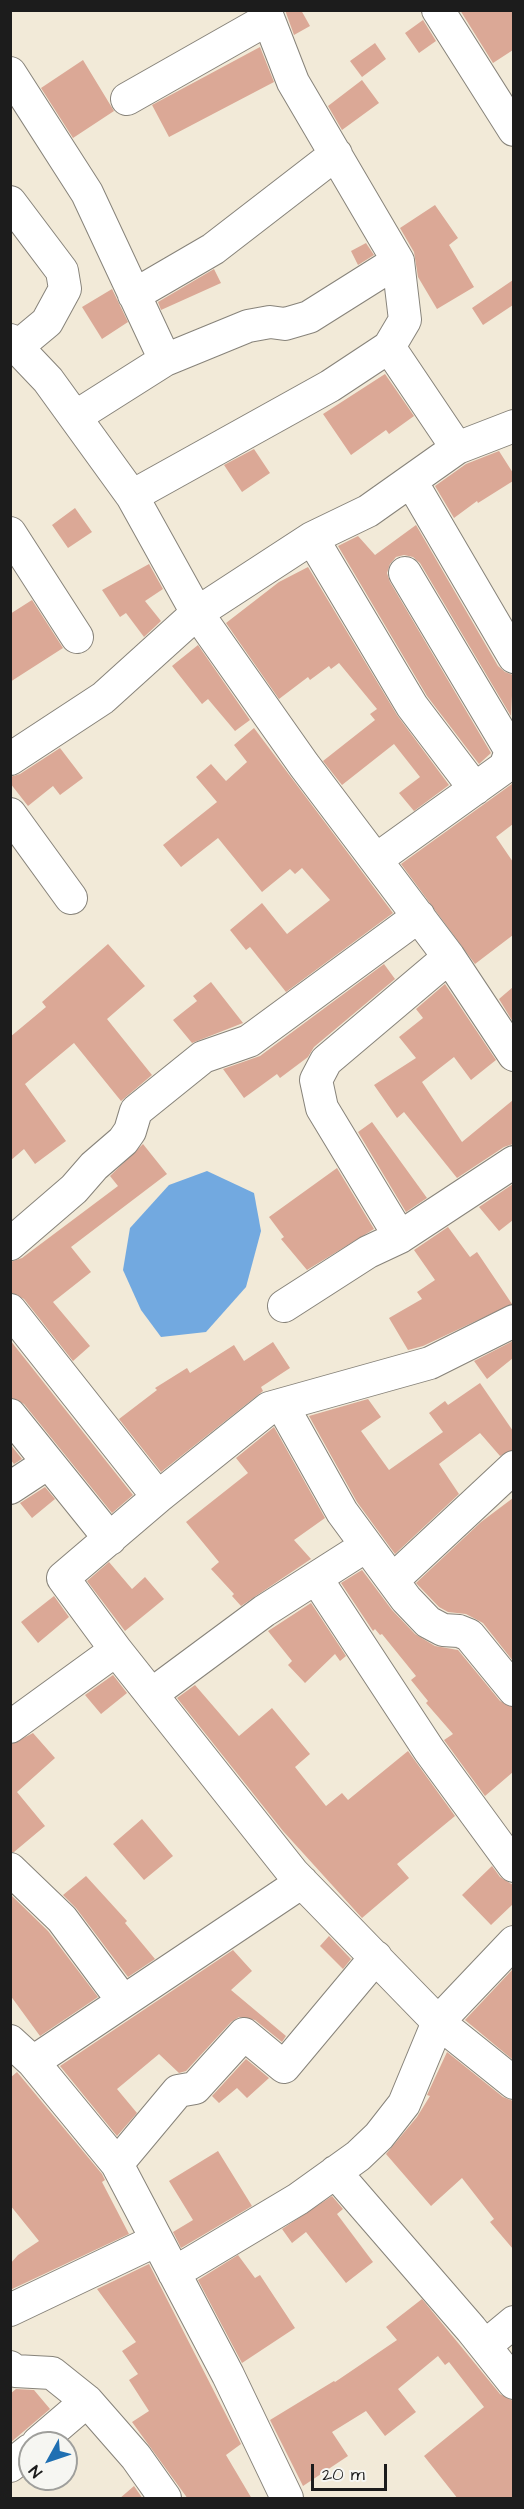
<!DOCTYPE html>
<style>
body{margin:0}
#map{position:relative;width:524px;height:2509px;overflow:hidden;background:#f2ead8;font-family:"Architects Daughter",sans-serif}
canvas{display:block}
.frame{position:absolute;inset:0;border:12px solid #1c1c1c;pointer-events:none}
.north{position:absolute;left:18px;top:2431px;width:60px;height:60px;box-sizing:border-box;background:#f6f6f2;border:2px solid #9f9f9c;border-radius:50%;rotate:230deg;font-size:16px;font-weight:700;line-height:24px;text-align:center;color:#1c1c1c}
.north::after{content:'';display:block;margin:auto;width:21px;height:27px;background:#1f6fb2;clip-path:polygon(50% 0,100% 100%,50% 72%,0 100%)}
.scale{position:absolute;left:311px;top:2464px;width:76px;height:27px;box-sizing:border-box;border:3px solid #1c1c1c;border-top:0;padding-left:8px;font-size:18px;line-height:21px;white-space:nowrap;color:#1c1c1c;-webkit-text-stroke:4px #f6f6f2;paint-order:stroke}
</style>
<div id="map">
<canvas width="524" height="2509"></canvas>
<div class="frame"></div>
<div class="north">N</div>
<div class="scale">20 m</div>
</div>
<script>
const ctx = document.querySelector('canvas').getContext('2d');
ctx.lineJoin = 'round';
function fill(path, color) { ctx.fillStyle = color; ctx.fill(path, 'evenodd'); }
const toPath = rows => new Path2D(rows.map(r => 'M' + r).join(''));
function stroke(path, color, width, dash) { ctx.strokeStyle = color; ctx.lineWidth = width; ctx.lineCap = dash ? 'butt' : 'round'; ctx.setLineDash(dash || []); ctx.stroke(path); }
fill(toPath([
 [207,1171,254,1193,261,1231,246,1287,206,1332,161,1337,141,1310,123,1270,130,1228,169,1185]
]), '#72a9e0');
fill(toPath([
 [285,10,301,10,310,26,294,35],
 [460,10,513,10,513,50,493,63],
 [423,20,436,41,419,53,405,33],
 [375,43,386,59,362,77,350,61],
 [260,47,274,82,169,137,152,105],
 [83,60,114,111,73,138,41,88],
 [362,80,379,103,342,130,328,106],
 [435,205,458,238,449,245,474,287,437,309,418,277,414,252,400,228],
 [366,243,374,255,358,265,351,251],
 [214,269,221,283,161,310,158,302],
 [513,280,513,305,483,325,472,308],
 [112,289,128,322,102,339,82,307],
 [385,374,414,416,389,434,386,430,351,455,323,414],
 [254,449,270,473,242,492,224,465],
 [499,451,513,473,513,481,478,503,477,501,454,518,435,486,466,464],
 [75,508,92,532,68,548,52,525],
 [416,525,498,666,505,672,513,675,511,716,420,563,413,557,404,555,396,557,390,564,387,573,390,582,491,753,479,764,427,696,338,546,358,536,375,555],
 [149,564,163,589,145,601,161,621,144,637,126,613,120,617,102,590],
 [308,567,397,715,449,785,414,811,399,793,420,777,394,744,342,785,323,761,375,720,370,714,377,709,339,663,331,669,329,666,310,680,308,677,279,699,226,623,279,582],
 [32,600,63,648,10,682,10,614],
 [198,645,250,720,235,731,208,699,202,704,172,666],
 [254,728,393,913,286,992,250,947,246,950,230,930,262,903,287,934,330,900,302,868,295,874,290,869,262,892,218,838,181,867,163,845,217,802,196,777,211,764,226,781,247,762,234,745],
 [60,748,83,778,60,795,53,786,28,806,10,783,10,777,20,774],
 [512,784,513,824,496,837,513,862,513,935,475,964,401,864],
 [108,944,145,986,107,1019,152,1075,121,1101,74,1043,25,1084,66,1141,35,1164,24,1149,10,1161,10,1037,46,1007,42,1002],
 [384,964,395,979,314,1047,308,1057,280,1078,277,1074,244,1098,223,1069,260,1056],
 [211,982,243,1023,192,1043,173,1020,197,1001,193,996],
 [445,984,496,1060,471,1080,454,1057,422,1082,462,1142,513,1100,513,1144,504,1147,457,1178,404,1112,397,1118,374,1085,416,1058,399,1037,423,1018,416,1009],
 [513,987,513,1022,499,999],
 [372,1122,427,1198,406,1212,358,1132],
 [143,1144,167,1174,71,1247,91,1272,53,1302,90,1346,73,1361,24,1299,10,1292,10,1262,22,1258,118,1186,110,1176],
 [337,1168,374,1229,307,1270,281,1239,284,1237,269,1217],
 [513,1184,513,1220,499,1231,479,1207],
 [448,1227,470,1257,477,1252,512,1304,423,1346,408,1350,389,1318,422,1299,417,1292,435,1280,414,1250],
 [10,1340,133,1495,112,1513,24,1404,10,1397],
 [513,1341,513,1358,487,1379,474,1361],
 [273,1342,290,1368,261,1387,263,1391,161,1472,119,1419,157,1390,155,1388,187,1368,190,1373,234,1345,244,1361],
 [480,1383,513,1431,513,1450,500,1456,480,1433,439,1464,459,1494,395,1554,357,1502,309,1416,368,1399,381,1417,361,1431,389,1470,443,1432,429,1413,445,1401,448,1405],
 [274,1427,325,1518,294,1540,311,1559,241,1606,232,1596,234,1594,211,1569,219,1562,186,1522,248,1473,236,1458],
 [10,1444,22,1459,14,1464,10,1459],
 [45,1487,55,1499,32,1518,20,1503],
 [513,1498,513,1661,483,1623,466,1614,448,1612,439,1607,416,1583,481,1522],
 [109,1562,132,1589,145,1577,164,1599,125,1631,87,1581],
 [362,1570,392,1610,415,1634,435,1646,458,1650,500,1701,513,1707,513,1772,485,1796,444,1740,453,1734,426,1703,428,1701,411,1680,416,1676,382,1634,380,1635,375,1629,373,1631,341,1583],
 [54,1596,69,1617,38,1643,21,1622],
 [311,1603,346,1656,340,1661,335,1654,305,1683,288,1665,292,1661,268,1631],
 [113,1675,127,1693,101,1714,85,1695],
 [195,1685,239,1736,272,1708,310,1754,295,1767,326,1806,342,1793,348,1800,408,1751,455,1816,397,1864,409,1878,362,1918,283,1831,177,1698],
 [33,1733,55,1758,17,1792,45,1826,14,1852,10,1852,10,1745],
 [142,1819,173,1856,144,1880,113,1844],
 [492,1866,500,1877,513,1885,513,1904,491,1925,462,1895],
 [86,1876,127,1921,125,1923,155,1959,128,1977,76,1908,63,1895],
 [10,1894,48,1931,98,1997,40,2036,10,1995],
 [329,1936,351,1959,343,1969,320,1946],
 [233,1950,252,1971,231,1990,286,2036,282,2042,255,2020,239,2017,231,2022,186,2071,179,2073,159,2054,117,2089,137,2113,117,2136,60,2066],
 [513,1969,513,2060,465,2020],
 [447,2052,503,2097,513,2101,513,2249,490,2222,494,2219,462,2178,431,2206,386,2154,417,2117,430,2096,427,2095],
 [246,2059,269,2078,247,2098,237,2088,219,2103,212,2096],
 [17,2072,102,2174,105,2180,102,2182,129,2234,10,2290,10,2264,18,2255,39,2241,10,2205,10,2078],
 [218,2151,252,2206,181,2248,173,2232,193,2220,169,2181],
 [332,2196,343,2209,337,2214,373,2262,346,2283,306,2232,292,2243,282,2229],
 [238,2255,255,2278,260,2275,295,2328,242,2363,198,2280],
 [149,2264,241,2444,226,2455,252,2499,188,2499,132,2422,149,2411,129,2380,138,2374,122,2351,136,2342,97,2289],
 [422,2299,500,2394,513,2401,513,2499,458,2499,424,2456,484,2407,449,2362,445,2365,438,2356,398,2389,416,2412,385,2436,366,2411,332,2432,348,2456,303,2486,270,2420,334,2381,335,2382,397,2340,386,2327],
 [16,2389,34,2390,50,2409,10,2443,10,2394],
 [134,2486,143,2499,119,2499]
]), '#dba896');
const minor = toPath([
 [438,10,514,130],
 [10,73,87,193,165,360,75,417],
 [127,99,268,19],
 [10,202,62,271,65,289,47,322,17,347],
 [134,295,213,249,336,154],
 [10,340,48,380,132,496,197,613,304,765,449,957,514,1055],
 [389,347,457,448],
 [165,360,248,326,270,322,285,324,309,317,398,261],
 [411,481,514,657],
 [132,496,330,386,389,347,405,320,398,261,293,82,265,10],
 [10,533,77,637],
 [312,538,412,706,475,789],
 [10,759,103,698,197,613,312,538,368,511,457,448,514,426],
 [10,814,71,898],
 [377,859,505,767,511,751,405,573],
 [400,1237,322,1108,316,1080,326,1061,449,957],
 [10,1244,74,1189,94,1166,123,1141,130,1131,136,1111,203,1057,249,1041,419,916],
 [284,1306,368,1252,400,1237,514,1162],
 [10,1310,158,1497],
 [282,1405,342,1512,406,1599,428,1622,443,1630,459,1631,469,1635,514,1690],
 [10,1415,110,1539],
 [10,1488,48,1463],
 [316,1578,429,1750,514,1866],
 [394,1579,514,1467],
 [116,1650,63,1578,158,1497,269,1408,430,1363,514,1321],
 [152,1694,264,1611,366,1546],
 [10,1727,116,1650,293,1873,438,2022,514,2083],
 [10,1869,62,1919,123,2001],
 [10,2041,33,2062,117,2164,228,2375,287,2498],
 [33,2062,302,1882],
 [117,2164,178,2091,195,2088,244,2034,284,2067,376,1957],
 [335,2172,471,2329,514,2383],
 [174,2273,298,2199,358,2156,379,2136,404,2104,438,2022,514,1942],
 [10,2310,157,2240],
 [485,2346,514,2322],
 [10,2367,15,2371,52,2373,87,2401,136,2457,165,2498],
 [38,2443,87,2401],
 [10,2466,30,2450]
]);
stroke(minor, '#87837a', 34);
stroke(minor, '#fff', 32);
</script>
